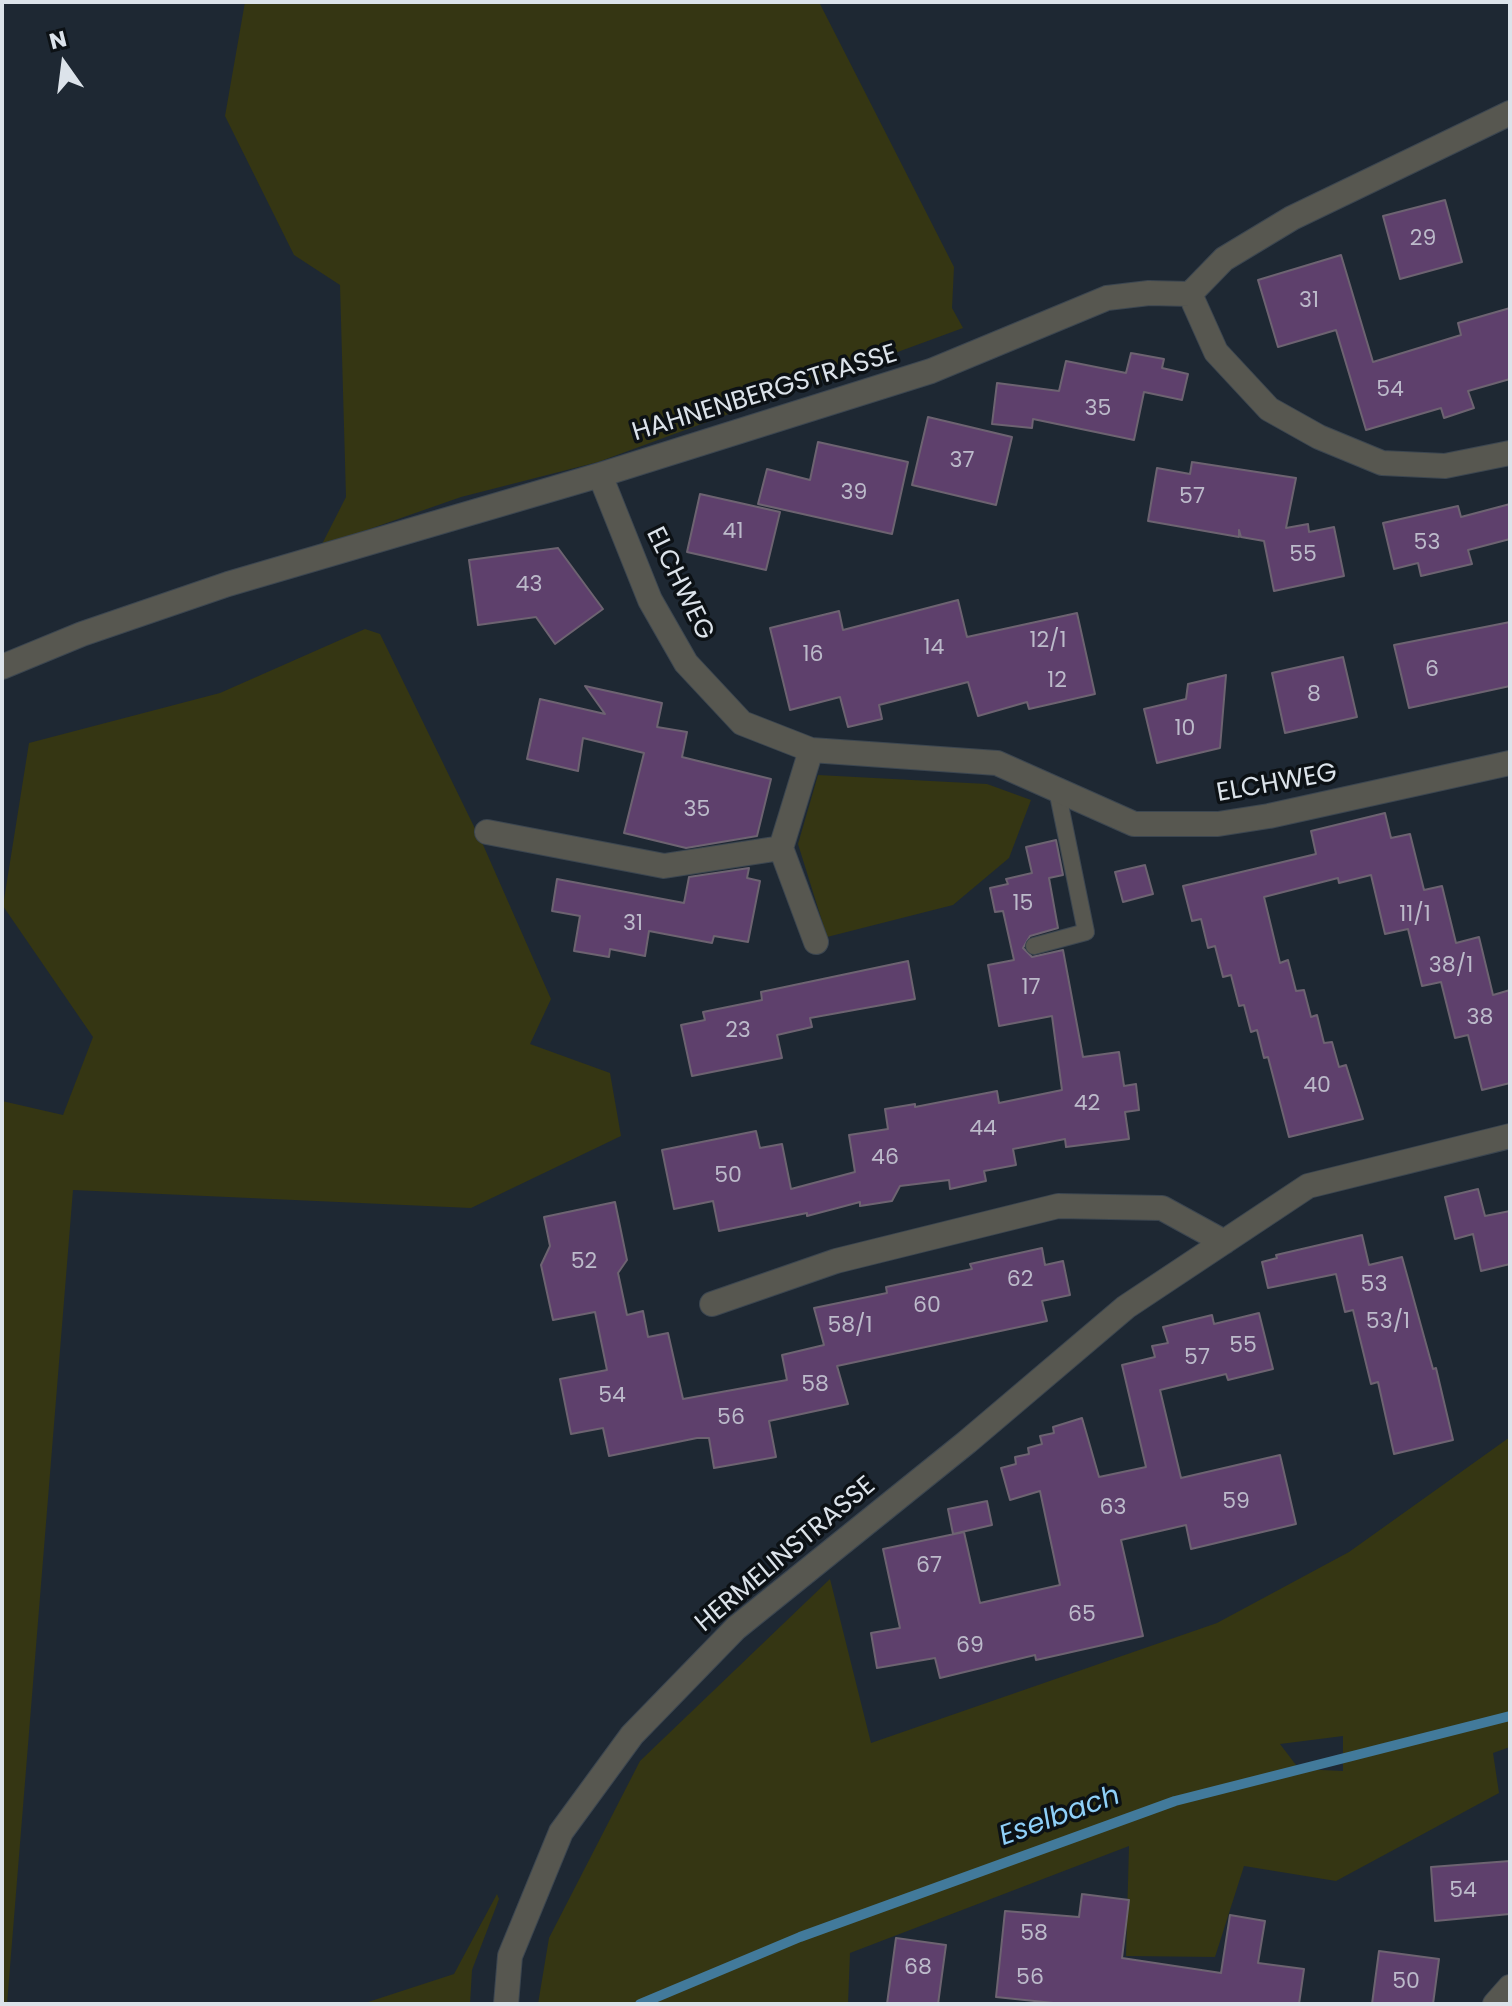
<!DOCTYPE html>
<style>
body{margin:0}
#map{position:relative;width:1512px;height:2006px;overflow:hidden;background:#1e2833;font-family:Poppins,sans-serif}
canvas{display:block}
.frame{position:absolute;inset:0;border:4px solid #dce3ea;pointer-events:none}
.north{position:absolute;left:24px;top:24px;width:80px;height:80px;-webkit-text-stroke:6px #0c1115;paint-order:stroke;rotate:346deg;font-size:22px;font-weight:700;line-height:32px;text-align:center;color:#dce3ea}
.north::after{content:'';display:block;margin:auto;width:28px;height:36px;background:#dce3ea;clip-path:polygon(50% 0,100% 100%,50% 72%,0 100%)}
</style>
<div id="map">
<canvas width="1512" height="2006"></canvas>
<div class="frame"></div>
<div class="north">N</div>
</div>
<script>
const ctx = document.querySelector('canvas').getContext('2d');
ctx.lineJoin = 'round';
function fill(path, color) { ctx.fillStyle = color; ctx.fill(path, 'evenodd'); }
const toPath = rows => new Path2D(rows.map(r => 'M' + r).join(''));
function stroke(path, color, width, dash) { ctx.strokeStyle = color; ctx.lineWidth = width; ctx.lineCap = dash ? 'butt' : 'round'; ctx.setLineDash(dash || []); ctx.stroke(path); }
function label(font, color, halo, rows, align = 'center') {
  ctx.font = font + ' Poppins,sans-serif'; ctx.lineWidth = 7; ctx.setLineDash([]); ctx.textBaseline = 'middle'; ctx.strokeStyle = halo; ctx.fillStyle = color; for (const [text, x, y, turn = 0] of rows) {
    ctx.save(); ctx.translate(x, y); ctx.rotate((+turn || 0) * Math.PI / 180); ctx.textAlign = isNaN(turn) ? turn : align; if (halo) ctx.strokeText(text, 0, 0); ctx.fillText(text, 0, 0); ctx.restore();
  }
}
fill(toPath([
 [245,2,819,2,954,267,952,308,963,328,598,462,461,497,321,546,346,497,340,285,294,255,225,116],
 [365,629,380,634,484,847,551,999,530,1044,610,1073,621,1136,471,1208,73,1190,7,2004,2,2004,2,1101,63,1115,93,1037,3,906,29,743,220,693],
 [818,775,987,784,1031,800,1009,858,953,905,827,937,798,844],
 [1510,1437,1510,1747,1493,1753,1499,1793,1336,1881,1244,1866,1215,1957,1126,1956,1129,1846,850,1953,848,2004,538,2004,549,1938,640,1761,830,1579,871,1743,1217,1623,1349,1552],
 [1343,1736,1343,1771,1299,1769,1280,1744],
 [497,1894,499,1899,472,1970,470,2004,362,2004,454,1974]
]), '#353613');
stroke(toPath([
 [640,2004,800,1937,1175,1801,1510,1716]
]), '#427a9b', 10);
const building = toPath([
 [1445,200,1462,262,1400,279,1383,216,1445,200],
 [1341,255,1373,362,1461,335,1458,323,1510,308,1510,379,1468,391,1474,408,1444,418,1441,408,1366,430,1336,330,1278,347,1258,280,1341,255],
 [1131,353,1164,359,1162,368,1188,374,1182,400,1144,392,1134,440,1033,419,1032,428,992,424,997,383,1059,391,1066,361,1126,373,1131,353],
 [928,417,1012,437,996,505,912,485,928,417],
 [818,442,908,462,892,534,758,504,767,469,810,480,818,442],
 [1192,462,1296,478,1286,528,1308,524,1309,532,1334,527,1344,576,1274,591,1264,541,1241,537,1239,530,1239,537,1148,521,1157,468,1190,474,1192,462],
 [700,494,780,512,766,570,687,552,700,494],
 [1510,504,1510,539,1468,550,1472,564,1421,576,1418,563,1394,569,1383,523,1458,506,1461,517,1510,504],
 [558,548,603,609,555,644,536,617,478,625,469,560,558,548],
 [958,600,967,637,1077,613,1095,694,1029,709,1027,702,978,716,968,682,879,705,882,719,848,727,840,697,790,710,770,628,839,611,843,630,958,600],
 [1510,622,1510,686,1409,708,1394,645,1510,622],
 [1343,657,1357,717,1285,733,1272,673,1343,657],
 [1226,675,1220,748,1157,763,1144,709,1186,699,1188,684,1226,675],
 [585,686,662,703,657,727,687,732,682,757,771,779,757,836,686,848,624,833,644,753,583,738,578,771,527,759,540,699,605,714,585,686],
 [1385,813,1391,838,1410,834,1424,890,1442,886,1456,943,1479,937,1493,995,1510,990,1510,1083,1482,1090,1468,1035,1455,1038,1441,982,1422,986,1408,929,1385,934,1371,875,1339,883,1338,878,1264,897,1280,963,1288,960,1296,991,1304,990,1311,1017,1317,1015,1324,1043,1332,1042,1339,1067,1346,1065,1363,1119,1289,1137,1268,1057,1264,1058,1257,1030,1251,1032,1244,1005,1239,1006,1231,975,1223,977,1215,946,1208,948,1201,919,1192,921,1183,886,1316,854,1311,831,1385,813],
 [1056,840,1063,875,1049,878,1058,928,1030,936,1023,948,1032,957,1063,950,1083,1057,1119,1052,1124,1086,1136,1084,1139,1110,1125,1112,1129,1139,1066,1147,1065,1139,1013,1149,1016,1165,984,1171,986,1181,950,1189,949,1180,900,1186,892,1201,860,1206,860,1202,807,1216,807,1213,719,1231,713,1201,674,1209,662,1150,756,1131,760,1148,782,1144,791,1189,855,1172,849,1135,888,1129,885,1109,915,1104,915,1107,997,1091,999,1103,1062,1090,1052,1016,999,1026,988,965,1014,960,1003,911,995,912,990,888,1008,884,1006,879,1032,873,1026,847,1056,840],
 [1145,865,1153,894,1123,902,1115,872,1145,865],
 [749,868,747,878,760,881,748,942,714,936,712,943,649,931,645,956,610,949,609,957,574,951,580,916,552,911,557,879,684,903,689,877,749,868],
 [908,961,915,999,810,1018,812,1027,777,1035,782,1058,692,1076,681,1025,705,1020,703,1012,762,1000,761,992,908,961],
 [1478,1189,1485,1216,1510,1211,1510,1264,1481,1271,1473,1234,1455,1239,1445,1197,1478,1189],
 [615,1202,627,1260,618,1273,627,1315,643,1311,648,1337,668,1333,683,1399,787,1380,782,1355,824,1345,814,1308,887,1293,886,1287,972,1269,970,1264,1042,1248,1045,1265,1063,1261,1070,1295,1042,1301,1047,1321,837,1366,848,1404,769,1421,776,1457,714,1468,709,1438,697,1438,609,1456,603,1428,571,1434,560,1379,607,1370,595,1312,553,1320,541,1265,550,1246,544,1217,615,1202],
 [1362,1235,1369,1265,1402,1257,1433,1369,1436,1368,1453,1440,1394,1454,1378,1382,1371,1384,1353,1310,1345,1312,1336,1274,1268,1288,1262,1262,1277,1258,1276,1255,1362,1235],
 [1259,1313,1273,1369,1228,1380,1226,1374,1160,1390,1181,1478,1280,1455,1296,1524,1191,1549,1186,1525,1121,1540,1143,1636,1036,1660,1035,1655,940,1678,935,1658,877,1668,871,1633,900,1628,883,1549,964,1532,980,1603,1060,1585,1040,1491,1010,1500,1001,1468,1016,1464,1015,1457,1029,1454,1028,1448,1042,1444,1040,1436,1054,1433,1053,1427,1082,1418,1099,1477,1146,1467,1122,1365,1155,1357,1152,1346,1168,1343,1163,1327,1212,1315,1214,1324,1259,1313],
 [987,1501,992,1525,953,1534,948,1509,987,1501],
 [1510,1861,1510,1914,1435,1921,1431,1867,1510,1861],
 [1082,1894,1129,1900,1122,1958,1221,1973,1230,1915,1265,1921,1258,1963,1304,1969,1299,2004,1063,2004,996,1997,1005,1911,1079,1917,1082,1894],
 [896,1938,946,1945,938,2004,887,2004,896,1938],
 [1379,1951,1439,1959,1433,2004,1372,2004,1379,1951]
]);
fill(building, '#5e406c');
stroke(building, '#6d6371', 2);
const service = toPath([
 [1034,946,1086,932,1057,790]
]);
const minor = toPath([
 [1190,294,1216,352,1269,409,1319,437,1382,463,1445,466,1510,453],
 [600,475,650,600,686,663,742,723,811,750,997,763,1134,824,1218,824,1269,816,1510,763],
 [2,667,82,634,228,584,600,475,931,371,1107,298,1149,293,1190,294,1224,259,1292,218,1510,113],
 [811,750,781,848,816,942],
 [487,832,664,866,781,848],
 [712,1304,836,1261,1058,1206,1162,1208,1224,1242],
 [506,2004,510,1956,561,1832,632,1735,736,1628,967,1442,1126,1307,1308,1186,1510,1136],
 [1495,2004,1510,1987]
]);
stroke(service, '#3c4650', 18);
stroke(minor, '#3c4650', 26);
stroke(service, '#575750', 16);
stroke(minor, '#575750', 24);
label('22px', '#bcbaca', null, [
 ["29",1423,239],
 ["31",1309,301],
 ["54",1390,390],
 ["35",1098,409],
 ["37",962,461],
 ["39",854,493],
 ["57",1192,497],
 ["41",733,532],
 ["53",1427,543],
 ["55",1303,555],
 ["43",529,585],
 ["12/1",1048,641],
 ["14",934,648],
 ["16",813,655],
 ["6",1432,670],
 ["12",1057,681],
 ["8",1314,695],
 ["10",1185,729],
 ["35",697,810],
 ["15",1023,904],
 ["11/1",1415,915],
 ["31",633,924],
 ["38/1",1451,966],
 ["17",1031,988],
 ["38",1480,1018],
 ["23",738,1031],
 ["40",1317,1086],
 ["42",1087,1104],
 ["44",983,1129],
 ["46",885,1158],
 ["50",728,1176],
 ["52",584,1262],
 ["62",1020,1280],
 ["53",1374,1285],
 ["60",927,1306],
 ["53/1",1388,1322],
 ["58/1",850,1326],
 ["55",1243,1346],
 ["57",1197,1358],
 ["58",815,1385],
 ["54",612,1396],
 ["56",731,1418],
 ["59",1236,1502],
 ["63",1113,1508],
 ["67",929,1566],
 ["65",1082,1615],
 ["69",970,1646],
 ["54",1463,1891],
 ["58",1034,1934],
 ["68",918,1968],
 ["56",1030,1978],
 ["50",1406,1982]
]);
label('26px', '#dce3ea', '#0c1115', [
 ["HAHNENBERGSTRASSE",765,394,-17],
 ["ELCHWEG",679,584,64],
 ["ELCHWEG",1277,784,-10],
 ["HERMELINSTRASSE",786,1555,-40]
]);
label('italic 28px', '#8fd0f8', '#0c1115', [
 ["Eselbach",1060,1817,-20]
]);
</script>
